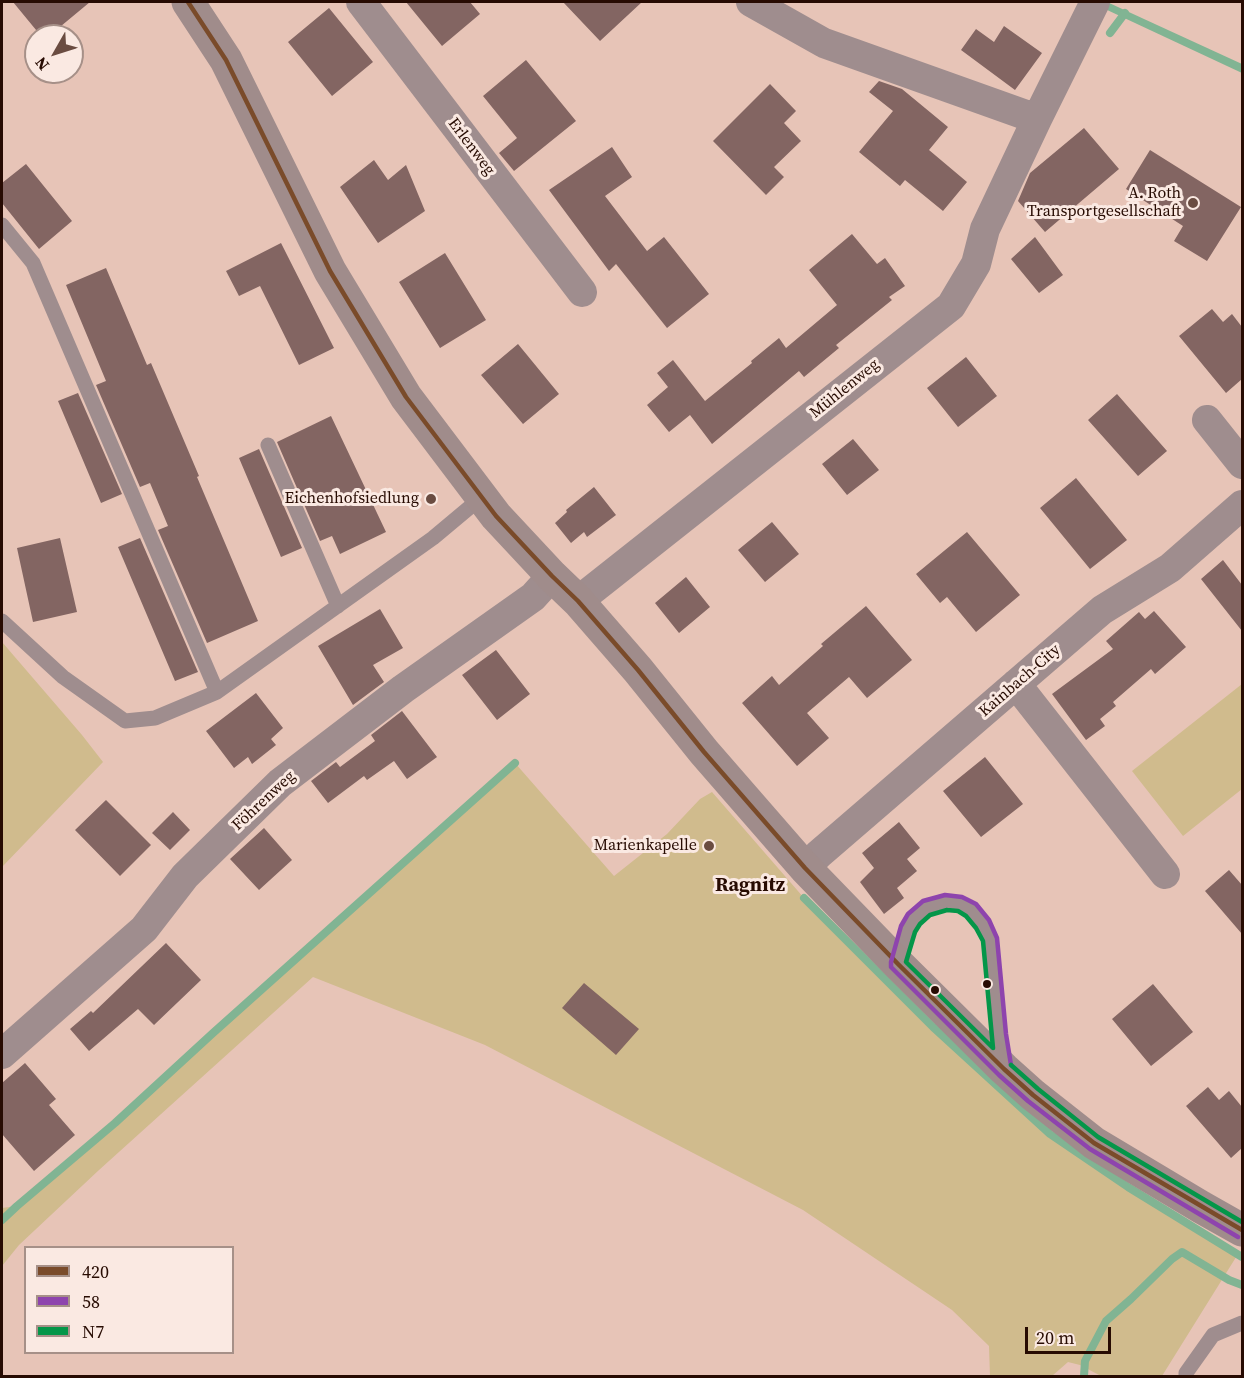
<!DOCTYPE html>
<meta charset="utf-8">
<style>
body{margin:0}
#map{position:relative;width:1244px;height:1378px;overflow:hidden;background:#e7c4b7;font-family:"Source Serif 4",serif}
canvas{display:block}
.frame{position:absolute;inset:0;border:3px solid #270b02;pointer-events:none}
.legend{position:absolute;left:24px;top:1246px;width:210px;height:108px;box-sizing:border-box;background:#fae9e2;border:2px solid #a69088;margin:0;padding:8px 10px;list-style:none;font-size:18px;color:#270b02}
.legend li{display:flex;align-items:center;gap:12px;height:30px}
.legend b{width:30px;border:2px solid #a69088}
.north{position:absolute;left:24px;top:24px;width:60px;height:60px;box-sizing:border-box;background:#fae9e2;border:2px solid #a69088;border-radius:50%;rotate:231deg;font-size:16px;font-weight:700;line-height:24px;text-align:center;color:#270b02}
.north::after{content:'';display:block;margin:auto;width:21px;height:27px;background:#6a4c41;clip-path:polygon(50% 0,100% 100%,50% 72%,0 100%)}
.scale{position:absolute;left:1025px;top:1327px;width:86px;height:27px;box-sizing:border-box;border:3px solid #270b02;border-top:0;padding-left:8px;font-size:18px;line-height:21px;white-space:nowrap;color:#270b02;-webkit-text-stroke:4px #fae9e2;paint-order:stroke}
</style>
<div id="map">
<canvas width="1244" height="1378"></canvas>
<div class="frame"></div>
<ul class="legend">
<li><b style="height:8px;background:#7a4b2a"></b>420</li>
<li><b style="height:8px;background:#8e44ad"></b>58</li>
<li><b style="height:8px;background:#049649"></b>N7</li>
</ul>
<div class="north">N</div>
<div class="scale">20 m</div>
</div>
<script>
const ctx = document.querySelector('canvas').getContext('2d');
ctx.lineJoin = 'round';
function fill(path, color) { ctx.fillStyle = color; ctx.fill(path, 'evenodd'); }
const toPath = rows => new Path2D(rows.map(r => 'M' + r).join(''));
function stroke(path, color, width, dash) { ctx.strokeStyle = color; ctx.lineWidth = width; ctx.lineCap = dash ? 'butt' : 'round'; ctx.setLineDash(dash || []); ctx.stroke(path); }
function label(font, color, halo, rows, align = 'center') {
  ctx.font = font + ' "Source Serif 4",serif'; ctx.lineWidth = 6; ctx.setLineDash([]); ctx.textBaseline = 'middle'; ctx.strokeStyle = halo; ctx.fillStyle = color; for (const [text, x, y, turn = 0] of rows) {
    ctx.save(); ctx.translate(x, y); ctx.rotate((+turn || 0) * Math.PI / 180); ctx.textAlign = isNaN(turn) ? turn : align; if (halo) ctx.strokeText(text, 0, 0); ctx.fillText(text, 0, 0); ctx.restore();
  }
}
fill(toPath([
 [2,642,82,735,103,762,2,867],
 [1242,684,1242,789,1183,836,1132,771],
 [515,763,614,876,667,834,700,799,712,792,804,898,933,1027,1050,1134,1128,1187,1210,1240,1238,1254,1162,1376,1101,1376,1080,1365,1068,1362,1052,1376,990,1376,989,1346,952,1310,803,1210,485,1045,313,977,99,1170,19,1245,2,1266,2,1208,17,1206,115,1123,213,1033]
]), '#d0bb8d');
fill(toPath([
 [1107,2,1242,64,1242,73,1105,9]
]), '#81b493');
stroke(toPath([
 [1110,33,1125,13],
 [804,898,933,1027,1050,1134,1128,1187,1242,1257],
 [2,1220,17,1206,115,1123,213,1033,515,763],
 [1084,1376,1085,1361,1106,1321,1131,1299,1172,1259,1182,1252,1229,1280,1242,1285]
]), '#81b493', 8);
fill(toPath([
 [13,2,90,2,49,36,41,36],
 [406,2,470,2,480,14,442,46],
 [563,2,642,2,600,41],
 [329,8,373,62,332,96,288,42],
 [1004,26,1042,53,1015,90,961,50,976,29,994,42],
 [526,60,576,121,514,171,499,153,517,138,483,96],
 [879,81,902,89,948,127,929,150,967,182,943,211,905,180,900,186,859,152,893,111,869,92],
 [770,84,796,111,784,123,801,141,774,167,784,177,766,195,713,141],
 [1084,128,1119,169,1045,232,1018,201,1030,173],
 [612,147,632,177,605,196,647,251,664,237,709,294,667,328,616,264,609,271,549,190],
 [1150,150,1241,207,1207,261,1174,241,1183,226,1126,189],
 [374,160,388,180,406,165,425,211,378,243,340,187],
 [26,164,72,221,39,249,2,203,2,183],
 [852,234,877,264,885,258,905,286,889,297,892,300,836,345,839,348,804,377,799,371,712,444,690,415,669,432,647,405,668,387,657,373,673,360,705,401,752,363,751,361,779,338,786,348,837,305,809,270],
 [1035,237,1063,275,1039,293,1011,259],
 [281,243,334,348,299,365,260,286,239,296,226,271],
 [445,253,486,320,440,348,399,282],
 [106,268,147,365,151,363,199,476,197,477,258,621,207,643,158,530,168,526,150,483,140,487,96,385,106,381,66,285],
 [1212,309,1223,322,1232,314,1242,327,1242,379,1226,393,1179,336],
 [518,344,559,394,523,424,481,375],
 [966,357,997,396,958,427,927,388],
 [78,393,122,494,101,503,58,401],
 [1117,394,1167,451,1138,476,1088,420],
 [331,416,386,532,340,554,332,536,320,541,277,442],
 [853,439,879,470,847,495,822,464],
 [259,449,302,548,281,557,239,458],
 [1076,478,1127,540,1090,569,1040,508],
 [594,487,616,515,587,537,584,532,571,543,555,523,567,512,566,510],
 [772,522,799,554,765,582,738,550],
 [967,532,1020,595,976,632,947,597,940,603,916,574],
 [60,538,77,612,33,622,17,548],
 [140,538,198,672,175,681,118,547],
 [1223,560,1242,585,1242,631,1201,579],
 [686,577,710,607,679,633,655,603],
 [866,606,912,660,867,698,849,677,807,713,829,738,797,766,742,703,772,676,779,685,823,646,821,644],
 [380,609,403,648,373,665,384,682,353,705,318,646],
 [1154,611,1186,647,1155,674,1151,669,1113,702,1116,706,1100,719,1105,726,1086,740,1052,694,1113,649,1106,641,1139,612,1145,619],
 [496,650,530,694,497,720,462,675],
 [256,693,283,728,271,739,276,745,252,764,248,757,234,768,206,731],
 [402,711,437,757,407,779,394,761,367,780,364,776,328,803,311,781,336,762,340,767,375,741,371,735],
 [985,757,1023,804,981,837,943,791],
 [106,800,151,845,120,876,75,830],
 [173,812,190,830,170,850,152,833],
 [899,822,920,848,907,859,917,871,897,888,904,898,884,914,860,882,874,868,862,853],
 [264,828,292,860,259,890,230,859],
 [1229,870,1242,885,1242,934,1205,891],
 [166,943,201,980,154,1025,138,1009,89,1051,70,1029,91,1011,93,1013],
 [584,983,639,1029,616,1055,562,1008],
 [1153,984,1193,1032,1151,1066,1112,1019],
 [25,1063,56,1099,49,1105,75,1135,34,1171,2,1134,2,1083],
 [1208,1087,1219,1100,1229,1091,1242,1107,1242,1148,1231,1158,1186,1106]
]), '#836562');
stroke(toPath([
 [2,225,33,263,217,692],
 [268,445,338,606],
 [2,621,63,677,125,721,155,718,217,692,433,538,482,497],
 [898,964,908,929,914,919,926,908,946,902,960,904,971,910,982,924,990,939,993,960,999,1035,1003,1061],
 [1186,1376,1186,1373,1213,1335,1242,1323]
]), '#9f8d8e', 15);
stroke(toPath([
 [361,2,582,292],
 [751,2,824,43,1037,119],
 [1207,420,1242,464],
 [578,601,951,306,976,264,985,229,1037,119,1095,2],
 [1016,684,1165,874],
 [805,868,819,854,1102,610,1170,568,1242,505],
 [2,1054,144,929,185,876,280,783,403,689,533,597,552,576]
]), '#9f8d8e', 30);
stroke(toPath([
 [188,2,226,60,330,271,406,397,496,516,552,576,578,601,638,670,704,752,805,868,898,964,1004,1069,1033,1095,1094,1143,1201,1207,1242,1230]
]), '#a08c8b', 33);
stroke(toPath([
 [188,2,226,60,330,271,406,397,496,516,552,576,578,601,638,670,704,752,805,868,898,964,1004,1069,1033,1095,1094,1143,1242,1230]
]), '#7a4b2a', 4.5);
stroke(toPath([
 [999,1075,891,967,891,962,901,926,908,914,923,901,945,895,962,897,976,904,989,920,997,938,1006,1034,1011,1065],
 [999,1075,1028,1101,1090,1149,1238,1237]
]), '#8e44ad', 4.5);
stroke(toPath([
 [947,910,958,911,966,916,976,928,983,941,993,1048,906,962,915,932,920,924,930,915,947,910],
 [1011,1065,1038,1089,1098,1137,1242,1222]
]), '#049649', 4.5);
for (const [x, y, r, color] of [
 [1193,203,6,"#6a4c41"],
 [431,499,6,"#6a4c41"],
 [709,846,6,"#6a4c41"],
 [987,984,5,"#270b02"],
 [935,990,5,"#270b02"]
]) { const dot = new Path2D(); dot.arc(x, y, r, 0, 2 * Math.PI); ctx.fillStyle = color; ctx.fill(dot); stroke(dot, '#fae9e2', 2); }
label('16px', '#270b02', '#fae9e2', [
 ["Erlenweg",471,147,53],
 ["Mühlenweg",845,389,-39],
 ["Kainbach-City",1020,681,-41],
 ["Föhrenweg",264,801,-43]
]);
label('16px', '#270b02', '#fae9e2', [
 ["A. Roth",1181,194],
 ["Transportgesellschaft",1181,212],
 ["Eichenhofsiedlung",419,499],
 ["Marienkapelle",697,846]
], 'right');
label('bold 20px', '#270b02', '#fae9e2', [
 ["Ragnitz",750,886]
]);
</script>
